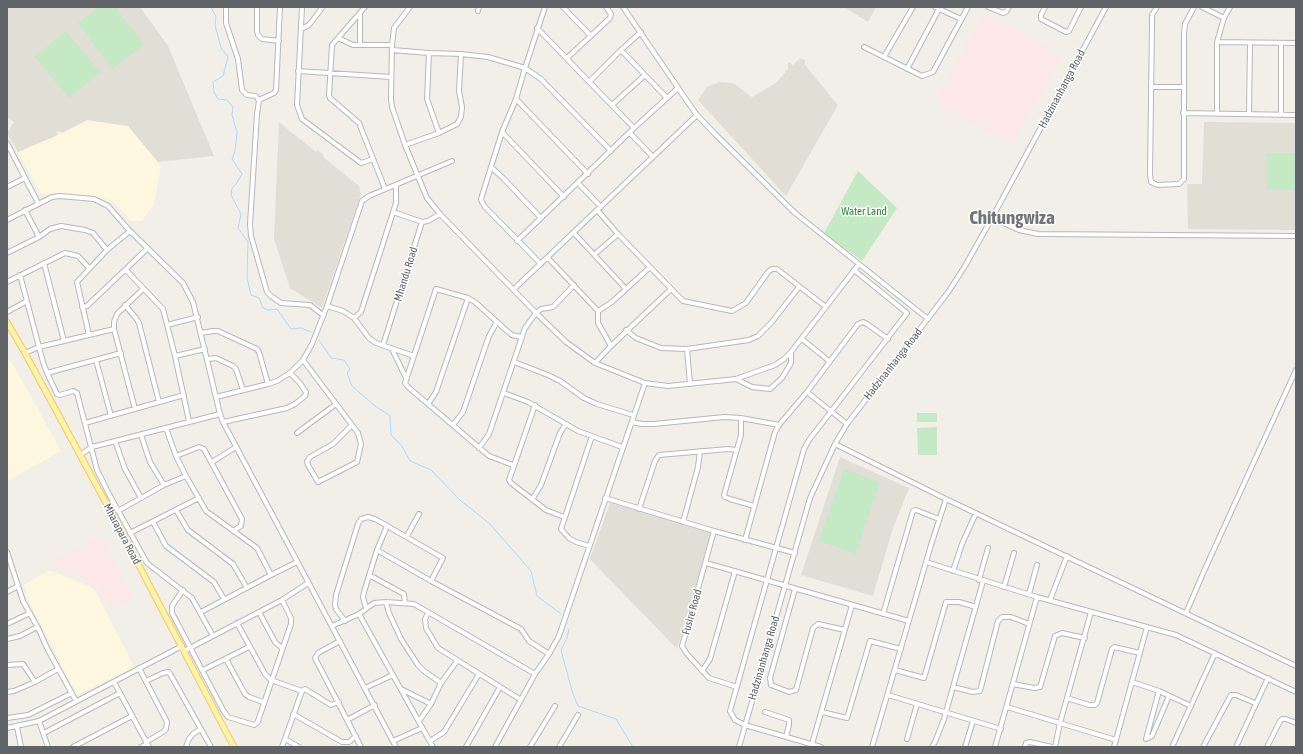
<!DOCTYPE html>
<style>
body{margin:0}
#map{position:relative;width:1303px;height:754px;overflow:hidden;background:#f1efe8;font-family:"Asap Condensed",sans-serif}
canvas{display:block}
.frame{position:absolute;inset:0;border:8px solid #5f6368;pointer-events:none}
</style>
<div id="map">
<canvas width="1303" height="754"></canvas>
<div class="frame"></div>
</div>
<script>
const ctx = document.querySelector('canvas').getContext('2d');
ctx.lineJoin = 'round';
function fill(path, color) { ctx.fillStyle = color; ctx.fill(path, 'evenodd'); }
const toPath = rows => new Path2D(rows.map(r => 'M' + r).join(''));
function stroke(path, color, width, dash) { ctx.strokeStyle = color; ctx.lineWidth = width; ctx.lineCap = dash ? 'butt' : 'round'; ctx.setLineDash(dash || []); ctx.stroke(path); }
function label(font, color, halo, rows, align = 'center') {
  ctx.font = font + ' "Asap Condensed",sans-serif'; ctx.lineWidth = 3; ctx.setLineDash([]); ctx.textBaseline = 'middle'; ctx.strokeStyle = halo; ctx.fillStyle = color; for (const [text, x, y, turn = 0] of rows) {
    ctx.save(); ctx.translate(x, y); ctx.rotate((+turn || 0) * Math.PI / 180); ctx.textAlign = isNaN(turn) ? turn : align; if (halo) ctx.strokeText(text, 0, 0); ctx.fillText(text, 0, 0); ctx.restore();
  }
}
fill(toPath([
 [87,120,128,126,161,166,154,205,141,221,131,221,112,200,41,194,18,152,58,135],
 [7,359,12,363,61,451,7,481],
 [48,571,52,571,88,586,95,590,134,667,77,695,26,595,24,585]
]), '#fef7e0');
fill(toPath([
 [7,7,140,7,168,46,214,156,158,162,128,126,87,120,62,133,60,131,56,132,58,135,18,152,7,133,14,122,7,117],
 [844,7,876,7,868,22],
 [800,58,805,60,805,65,838,105,786,196,698,100,707,87,720,82,733,83,752,97,776,83,788,69,788,62,793,65],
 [279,122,316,152,317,150,324,155,323,157,359,186,361,194,322,308,290,288,274,239],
 [1204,122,1296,123,1296,230,1188,229,1187,184,1202,184],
 [840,457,909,488,892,531,873,596,801,575],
 [610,503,711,532,677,649,590,559]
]), '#e1ded6');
fill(toPath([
 [983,12,1062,56,1013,144,936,102],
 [101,537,133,597,111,609,99,587,51,563]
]), '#fce8e6');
fill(toPath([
 [100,7,115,7,144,45,112,69,78,23],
 [66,31,100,72,69,98,35,57],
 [1267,153,1296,153,1296,190,1267,189],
 [858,171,897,208,862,261,824,233],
 [917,413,937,413,937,422,917,422],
 [937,427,937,455,918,455,917,428],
 [844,469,880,482,856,554,819,541]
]), '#c5e8c5');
stroke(toPath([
 [211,7,216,17,215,25,221,48,228,57,223,76,213,82,214,92,218,99,227,100,233,107,232,115,237,132,235,151,232,159,242,174,236,184,232,188,231,195,241,214,238,228,248,242,247,278,251,295,259,298,263,308,268,310,277,309,291,329,301,328,311,332],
 [319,340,331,358,344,360,350,369,347,373,352,386,374,405,390,416,391,435,402,446,410,461,431,470,460,500,490,524,531,571,537,596,561,614],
 [569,629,567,638,561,650,572,691,578,706,616,719,633,747]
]), '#aadaff', 1);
const minor = toPath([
 [226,7,226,23,238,59,242,90,247,95,256,96,259,101],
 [257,7,257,31,258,35,262,39,279,41],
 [280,7,276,90,274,93,261,99,259,101,257,114,250,224,251,236,267,292,271,296,281,303,310,305,323,315],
 [302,7,297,105,302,119,361,163,373,159],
 [365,7,332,45,329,95,330,98,359,123,385,189],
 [410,7,394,28,392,45,391,99,392,107,405,145,427,198,440,214,536,313,566,342,595,363,645,383,668,386,736,379,775,365,784,359,791,352,859,264],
 [563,7,591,36],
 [623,7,689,104,697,115,715,134,795,213,928,319],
 [935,7,961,19],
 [988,7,1003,13,1006,12,1009,7],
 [1045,7,1041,15,1041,19,1066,32,1069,31,1081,7],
 [1157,7,1152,15,1152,24,1150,174,1151,182,1157,185,1179,184,1184,179,1184,34,1185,24,1194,7],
 [1202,7,1224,18],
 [478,11,479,7],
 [360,13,360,45],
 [537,28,634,128],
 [301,29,309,25,322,8,321,7],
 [338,38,353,45,392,45],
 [1217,42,1296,43],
 [1281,43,1281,115],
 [864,47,922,76,933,72,968,7],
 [392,50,429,53,461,54,488,57,525,68,541,79,611,151],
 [621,50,641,32],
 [429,53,427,99,439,133],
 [884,57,913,7],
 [567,58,610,18,611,14,606,7],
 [907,69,939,9],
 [298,71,391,77],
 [589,82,621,50,667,98],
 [1151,87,1183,87],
 [516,99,588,174],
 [612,105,645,75],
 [1183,113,1296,115],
 [1217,113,1217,42,1224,18,1230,7],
 [1249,114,1250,43],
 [502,132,564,197],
 [630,133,653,157],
 [7,143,38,203],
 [405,145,439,133,457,124,461,117,462,107,459,91,461,54],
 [491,167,503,178,541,218],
 [578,183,601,207],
 [7,187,25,178],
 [25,210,39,237,50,229,61,226,85,230,93,233,107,250,130,231],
 [598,211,618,234,683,301,732,311,746,303,768,272,772,269,777,269,826,307],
 [393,212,422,222],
 [992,218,1019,230,1038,234,1296,236],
 [7,220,52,197,60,196,94,199,108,206,130,231,183,283,193,302,220,414,223,422,396,747],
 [574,233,626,289],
 [517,241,634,128,678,88],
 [7,253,39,237],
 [595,254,618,234],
 [548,258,598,311],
 [44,263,64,341],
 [541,264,485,207,482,202,481,199,502,132,516,99,525,68,545,7],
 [126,270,163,309,175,356,189,421],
 [20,275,43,362,47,373,57,394,60,395,73,391,77,393,97,470,110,496,147,563,192,598,213,636,282,600,308,583],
 [7,282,65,253,78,256,89,268],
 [514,289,697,115],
 [125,305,136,318,139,323,159,402],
 [327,306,343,311,354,318,369,338,376,343,414,356],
 [82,307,87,306,148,248],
 [7,312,27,301],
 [354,318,361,312,396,203,396,185],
 [167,325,198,317],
 [626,330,636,338,661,348,687,349,749,340,758,336,771,323,799,287],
 [201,333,213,331,218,331,257,349,259,352,268,384],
 [89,335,77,282,107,250],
 [802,339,829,361],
 [383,345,421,225,422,222,428,221,440,214],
 [611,346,598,323,598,311,612,302,650,267],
 [392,349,406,378],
 [687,349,690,384],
 [25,353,39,347,114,329],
 [175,356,205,349],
 [208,359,216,358,233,366,236,369,243,390],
 [96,360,111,416],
 [303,360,352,425,358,433,361,444,357,462,318,482,308,465,307,461,310,457,333,444,352,425],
 [514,362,548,375,560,381,584,398,597,404,633,415],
 [595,363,611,346,671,289],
 [47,373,121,353],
 [736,379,752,387,770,389,782,378,791,363,791,353],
 [807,392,847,424],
 [504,393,528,402,578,431,622,447],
 [216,397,268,384,277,381,290,373,303,360,312,344,327,306,362,201,369,196,452,161],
 [428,404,436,392,439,383,468,298],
 [535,405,509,480,511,483,546,510,564,517],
 [135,409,114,329,114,322,117,314,143,289],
 [741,418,741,435,724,495,725,497,730,499,754,506],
 [223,422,287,408,295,404,305,396,306,392,299,382,290,373],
 [632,422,642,424,654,424,724,417,741,418,779,425],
 [85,423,184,395],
 [453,425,463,412,489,336,497,322],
 [166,428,176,456,186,476],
 [297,433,336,404],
 [141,435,150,462,164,485],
 [115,441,125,469,141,498],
 [835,444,946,499,1296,666],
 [479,448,489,434,525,328,536,313,541,309,553,307,574,285],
 [80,455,92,447,220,414],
 [176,456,199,447,204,449,242,519,241,526,233,531],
 [212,462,236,447],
 [513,465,489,456,408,387,405,383,436,289,468,298,475,302,506,330,512,335,521,337],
 [533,498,541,485,560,433,566,424],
 [605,498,714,531,795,553],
 [639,509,655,461,659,455,728,449,736,450],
 [176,510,188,530,233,564,247,588],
 [118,511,164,485,186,476,206,511,257,548,271,575,201,612],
 [153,522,166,546,214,582,224,599],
 [683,522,698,467,700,451],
 [714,531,682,646,687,654,709,678,737,687],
 [130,533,199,498],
 [407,536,419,514],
 [745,540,775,432,779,425,807,392,858,324,863,322,867,324,888,339],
 [589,546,576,542,569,538,561,529,592,436],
 [7,552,23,601,38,628,47,648,76,701],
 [926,562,1037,597,1176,635,1296,692],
 [706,563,909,621],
 [953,571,962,544,976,513],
 [271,575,297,562],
 [369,575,404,594,405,603],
 [979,580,988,548],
 [431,581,521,629,529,641,549,654],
 [1004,587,1014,553],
 [795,589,770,678,771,685,789,692,796,690,813,628,818,624,845,630],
 [183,590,172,606,172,613,223,710,228,717,254,725,257,723,258,721,291,624,291,618,282,600],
 [7,592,18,586],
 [1029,594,1037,565],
 [1050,600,1067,556],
 [386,602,389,613,401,639,418,665,424,671,441,683,431,704,419,721],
 [366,608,363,597,364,592,377,550],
 [259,612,275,642,282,648],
 [428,613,425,619,426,628,438,648,521,700],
 [1186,613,1204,571,1296,370],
 [359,614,433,747],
 [883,614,913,511,916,510,939,519],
 [345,621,336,609,335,605,336,595,358,524,361,519,368,517,375,519,443,558,431,581,377,550,387,526],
 [237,623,265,674,271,680,302,691],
 [7,624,30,613],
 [332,626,359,614,374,603,386,602,414,604,535,674],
 [7,639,20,636,37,627],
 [340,641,318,653,315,658,361,747],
 [184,651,213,636],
 [226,659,245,694,249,697,263,702],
 [7,665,23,664,35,682,58,669],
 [139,668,167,722,166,729,163,732,146,742],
 [203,670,249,647],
 [895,670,924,678,946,602,959,602,976,607],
 [702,671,710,659,735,571],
 [146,681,163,673,169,672,211,747],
 [114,682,149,747],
 [1132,682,1159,691,1191,706],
 [441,683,457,661],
 [1013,684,1034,688,1040,687,1055,636,1062,633,1085,638],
 [953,687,973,692,980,691,998,621,1002,617,1011,617,1029,624],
 [365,688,393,675],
 [401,689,431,704],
 [1159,691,1146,739,1152,736,1169,696],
 [7,692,14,691,35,682],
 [888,695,1001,729],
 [1067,698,1089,705,1095,705,1097,703,1112,649,1114,647,1140,653],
 [1007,707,1116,740],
 [765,712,789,720,789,725,786,737],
 [822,712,847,718,870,641,901,649],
 [293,714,342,742,349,742,356,736],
 [7,718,28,715,72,693],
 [347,720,375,705],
 [39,721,48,747],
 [17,727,21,747],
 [7,728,39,721,182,646],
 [44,733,120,693],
 [285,739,299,747],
 [907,739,917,704],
 [393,741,422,728],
 [430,741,444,732,479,674],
 [812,744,852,605],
 [73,747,132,716],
 [141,747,147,744],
 [186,747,189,739,193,734,201,729],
 [282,747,302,691,305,689,331,705,339,702],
 [466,747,500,687],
 [495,747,535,674,549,654,559,636,645,383],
 [530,747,555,706],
 [559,747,578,715],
 [739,747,810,498,835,444,847,424,949,291,965,266,992,218,1106,7],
 [821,747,745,725,735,720,730,711,804,449,809,440,907,313,854,270],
 [872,747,931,545,946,499],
 [932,747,935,742,944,719,953,687,983,581],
 [965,747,973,721],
 [995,747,1037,597],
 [1025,747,1026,743,1030,742,1052,747],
 [1055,747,1060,723,1091,612],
 [1114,747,1147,627],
 [1172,747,1215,653],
 [1203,747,1231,695,1236,695,1255,703],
 [1236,747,1268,678],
 [1267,747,1280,721,1282,719,1286,719,1296,723]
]);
const major = toPath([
 [7,322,25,353,112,514,234,747]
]);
stroke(minor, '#b5b8bc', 6);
stroke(major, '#f2c960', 7);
stroke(minor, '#fff', 4);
stroke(major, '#fff2af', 5);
label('11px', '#5f6368', '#fff', [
 ["Hadzinanhanga Road",1062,89,-62],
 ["Mhandu Road",406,274,-73],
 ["Hadzinanhanga Road",893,364,-52],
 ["Mharapara Road",122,534,62],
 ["Fusire Road",692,612,-74],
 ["Hadzinanhanga Road",764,658,-74]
]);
label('11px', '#348238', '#fff', [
 ["Water Land",864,212]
]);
label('bold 19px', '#70757a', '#fff', [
 ["Chitungwiza",1012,218]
]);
</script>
